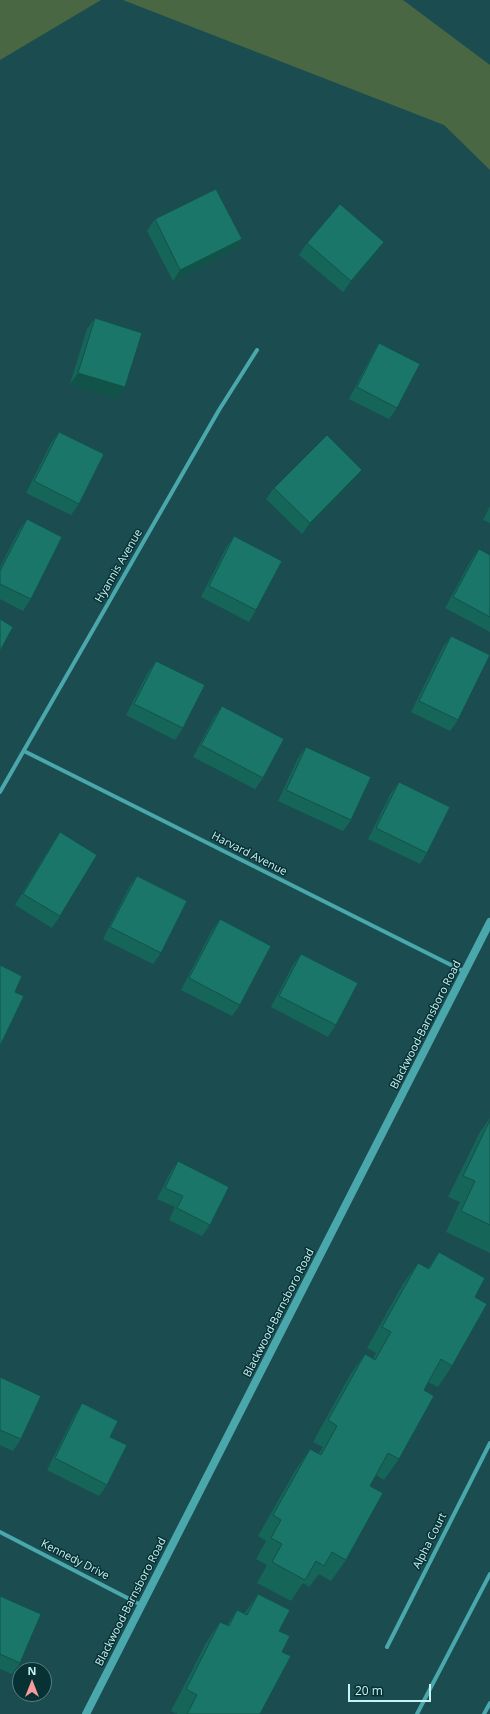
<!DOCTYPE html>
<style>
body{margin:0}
#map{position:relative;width:490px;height:1714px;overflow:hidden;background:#1b4d50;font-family:"Open Sans",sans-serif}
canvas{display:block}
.north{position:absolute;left:12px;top:1662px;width:40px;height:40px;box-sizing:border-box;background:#083134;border:1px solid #557f81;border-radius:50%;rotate:0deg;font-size:11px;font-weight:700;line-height:16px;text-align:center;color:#c8f3f5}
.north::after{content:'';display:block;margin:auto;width:14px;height:18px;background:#f59b9b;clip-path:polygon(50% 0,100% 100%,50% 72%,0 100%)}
.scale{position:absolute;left:348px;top:1684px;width:83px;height:18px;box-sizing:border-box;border:2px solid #c8f3f5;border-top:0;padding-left:5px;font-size:12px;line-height:14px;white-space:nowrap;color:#c8f3f5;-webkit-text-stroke:3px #083134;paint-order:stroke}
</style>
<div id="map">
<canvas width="490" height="1714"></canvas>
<div class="north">N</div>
<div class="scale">20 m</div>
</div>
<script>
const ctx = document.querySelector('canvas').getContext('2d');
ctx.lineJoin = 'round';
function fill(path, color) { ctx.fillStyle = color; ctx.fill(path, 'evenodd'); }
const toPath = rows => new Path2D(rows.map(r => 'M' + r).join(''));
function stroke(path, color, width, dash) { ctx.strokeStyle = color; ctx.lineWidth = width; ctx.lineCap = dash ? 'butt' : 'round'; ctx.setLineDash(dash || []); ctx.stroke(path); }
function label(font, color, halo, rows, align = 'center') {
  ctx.font = font + ' "Open Sans",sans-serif'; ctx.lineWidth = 3; ctx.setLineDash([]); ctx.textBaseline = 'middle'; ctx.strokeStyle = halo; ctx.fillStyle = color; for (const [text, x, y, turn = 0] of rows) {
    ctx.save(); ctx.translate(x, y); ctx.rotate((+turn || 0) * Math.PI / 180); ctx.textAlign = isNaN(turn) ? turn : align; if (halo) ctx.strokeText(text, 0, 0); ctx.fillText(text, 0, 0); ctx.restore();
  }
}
fill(toPath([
 [0,0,101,0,0,60],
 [123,0,403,0,490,65,490,170,444,125]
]), '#4a6744');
stroke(toPath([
 [24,751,465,972],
 [0,792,219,410,257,350],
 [0,1532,141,1605],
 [387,1647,490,1443],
 [417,1714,490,1574],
 [484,1714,490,1703]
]), '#4aa7ac', 4);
stroke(toPath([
 [86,1714,490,922]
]), '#4aa7ac', 8);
fill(toPath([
 [155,219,242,239,234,250,173,281,147,231],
 [307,243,377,254,343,292,299,255],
 [95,318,117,399,70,384,87,329],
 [379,343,397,408,389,419,349,399,372,355],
 [59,432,79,504,71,515,26,493,51,443],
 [362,470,354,481,302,534,266,499,274,488],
 [490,506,490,523,483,520],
 [27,519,31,599,23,611,0,599,0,567,19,530],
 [234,536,256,610,249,622,201,597,226,548],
 [479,549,490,555,490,632,445,608,471,560],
 [451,636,458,720,450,731,411,712,443,647],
 [156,661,183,728,175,740,126,715,148,672],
 [222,706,263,778,255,789,193,757,214,717],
 [306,747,351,820,343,831,278,801,298,758],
 [399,782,427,853,420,864,368,839,391,793],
 [60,832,60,916,52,928,15,905,52,844],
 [137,876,161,953,153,964,103,939,129,887],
 [220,919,240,1005,232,1016,181,990,212,930],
 [301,954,336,1025,328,1037,271,1007,293,965],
 [490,1118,490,1253,446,1232,460,1202,448,1197,480,1132],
 [178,1161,210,1225,202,1236,169,1220,175,1207,157,1199,170,1173],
 [439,1252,475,1297,452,1366,438,1387,428,1382,424,1390,399,1459,384,1480,376,1475,370,1486,346,1560,331,1581,319,1574,309,1587,303,1583,291,1601,257,1583,267,1565,256,1559,266,1541,258,1536,295,1471,310,1449,318,1454,323,1447,313,1442,350,1375,365,1354,373,1358,376,1353,367,1348,403,1284,418,1263,428,1268],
 [0,1377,21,1439,13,1451,0,1445],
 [82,1403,107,1485,99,1496,47,1470,75,1414],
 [258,1594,279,1631,282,1652,260,1714,178,1714,171,1711,206,1643,220,1622,227,1625,237,1610,244,1614],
 [0,1596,20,1663,12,1674,0,1669]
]), '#166559');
fill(toPath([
 [242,239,234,250,173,281,180,270],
 [384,242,377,254,343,292,351,281],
 [78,373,125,387,117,399,70,384],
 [362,470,354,481,302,534,310,523]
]), '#125349');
const building = toPath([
 [216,189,242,239,180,270,155,219,216,189],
 [340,204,384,242,351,281,307,243,340,204],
 [95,318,142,333,125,387,78,373,95,318],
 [379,343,420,364,397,408,357,387,379,343],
 [59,432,104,454,79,504,34,481,59,432],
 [327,435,362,470,310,523,274,488,327,435],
 [27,519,62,537,31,599,0,584,0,571,27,519],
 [234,536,282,561,256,610,209,586,234,536],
 [479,549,490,555,490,617,453,597,479,549],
 [0,619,13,627,0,651,0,619],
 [451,636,490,655,458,720,419,701,451,636],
 [156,661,205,685,183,728,134,704,156,661],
 [222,706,284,739,263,778,201,745,222,706],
 [306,747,371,777,351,820,286,790,306,747],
 [399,782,450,807,427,853,376,828,399,782],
 [60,832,97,855,60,916,23,894,60,832],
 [137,876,187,901,161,953,110,927,137,876],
 [220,919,271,946,240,1005,189,978,220,919],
 [301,954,358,983,336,1025,279,996,301,954],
 [0,965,22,976,15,992,24,996,0,1046,0,965],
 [490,1120,490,1225,461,1211,475,1181,463,1176,490,1120],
 [178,1161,229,1187,210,1225,177,1208,183,1196,165,1188,178,1161],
 [439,1252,485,1278,475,1297,487,1304,452,1366,441,1359,424,1390,434,1396,399,1459,388,1453,370,1486,383,1493,346,1560,332,1552,324,1566,316,1561,305,1580,272,1562,282,1544,271,1538,281,1520,273,1515,310,1449,321,1455,337,1426,328,1420,365,1354,375,1360,391,1332,382,1327,418,1263,429,1269,439,1252],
 [0,1377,41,1396,21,1439,0,1430,0,1377],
 [82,1403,118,1421,110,1437,127,1445,107,1485,55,1458,82,1403],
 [258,1594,290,1610,279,1631,290,1636,282,1652,291,1656,260,1714,187,1714,197,1695,186,1689,220,1622,229,1626,237,1610,247,1615,258,1594],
 [0,1596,41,1614,20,1663,0,1654,0,1596]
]);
fill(building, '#1a7668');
stroke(building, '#125349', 1);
label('11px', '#c8f3f5', '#083134', [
 ["Hyannis Avenue",119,566,-60],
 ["Harvard Avenue",249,854,27],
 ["Blackwood-Barnsboro Road",426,1025,-63],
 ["Blackwood-Barnsboro Road",279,1313,-63],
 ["Alpha Court",430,1541,-63],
 ["Kennedy Drive",75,1560,27],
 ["Blackwood-Barnsboro Road",131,1602,-63]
]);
</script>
